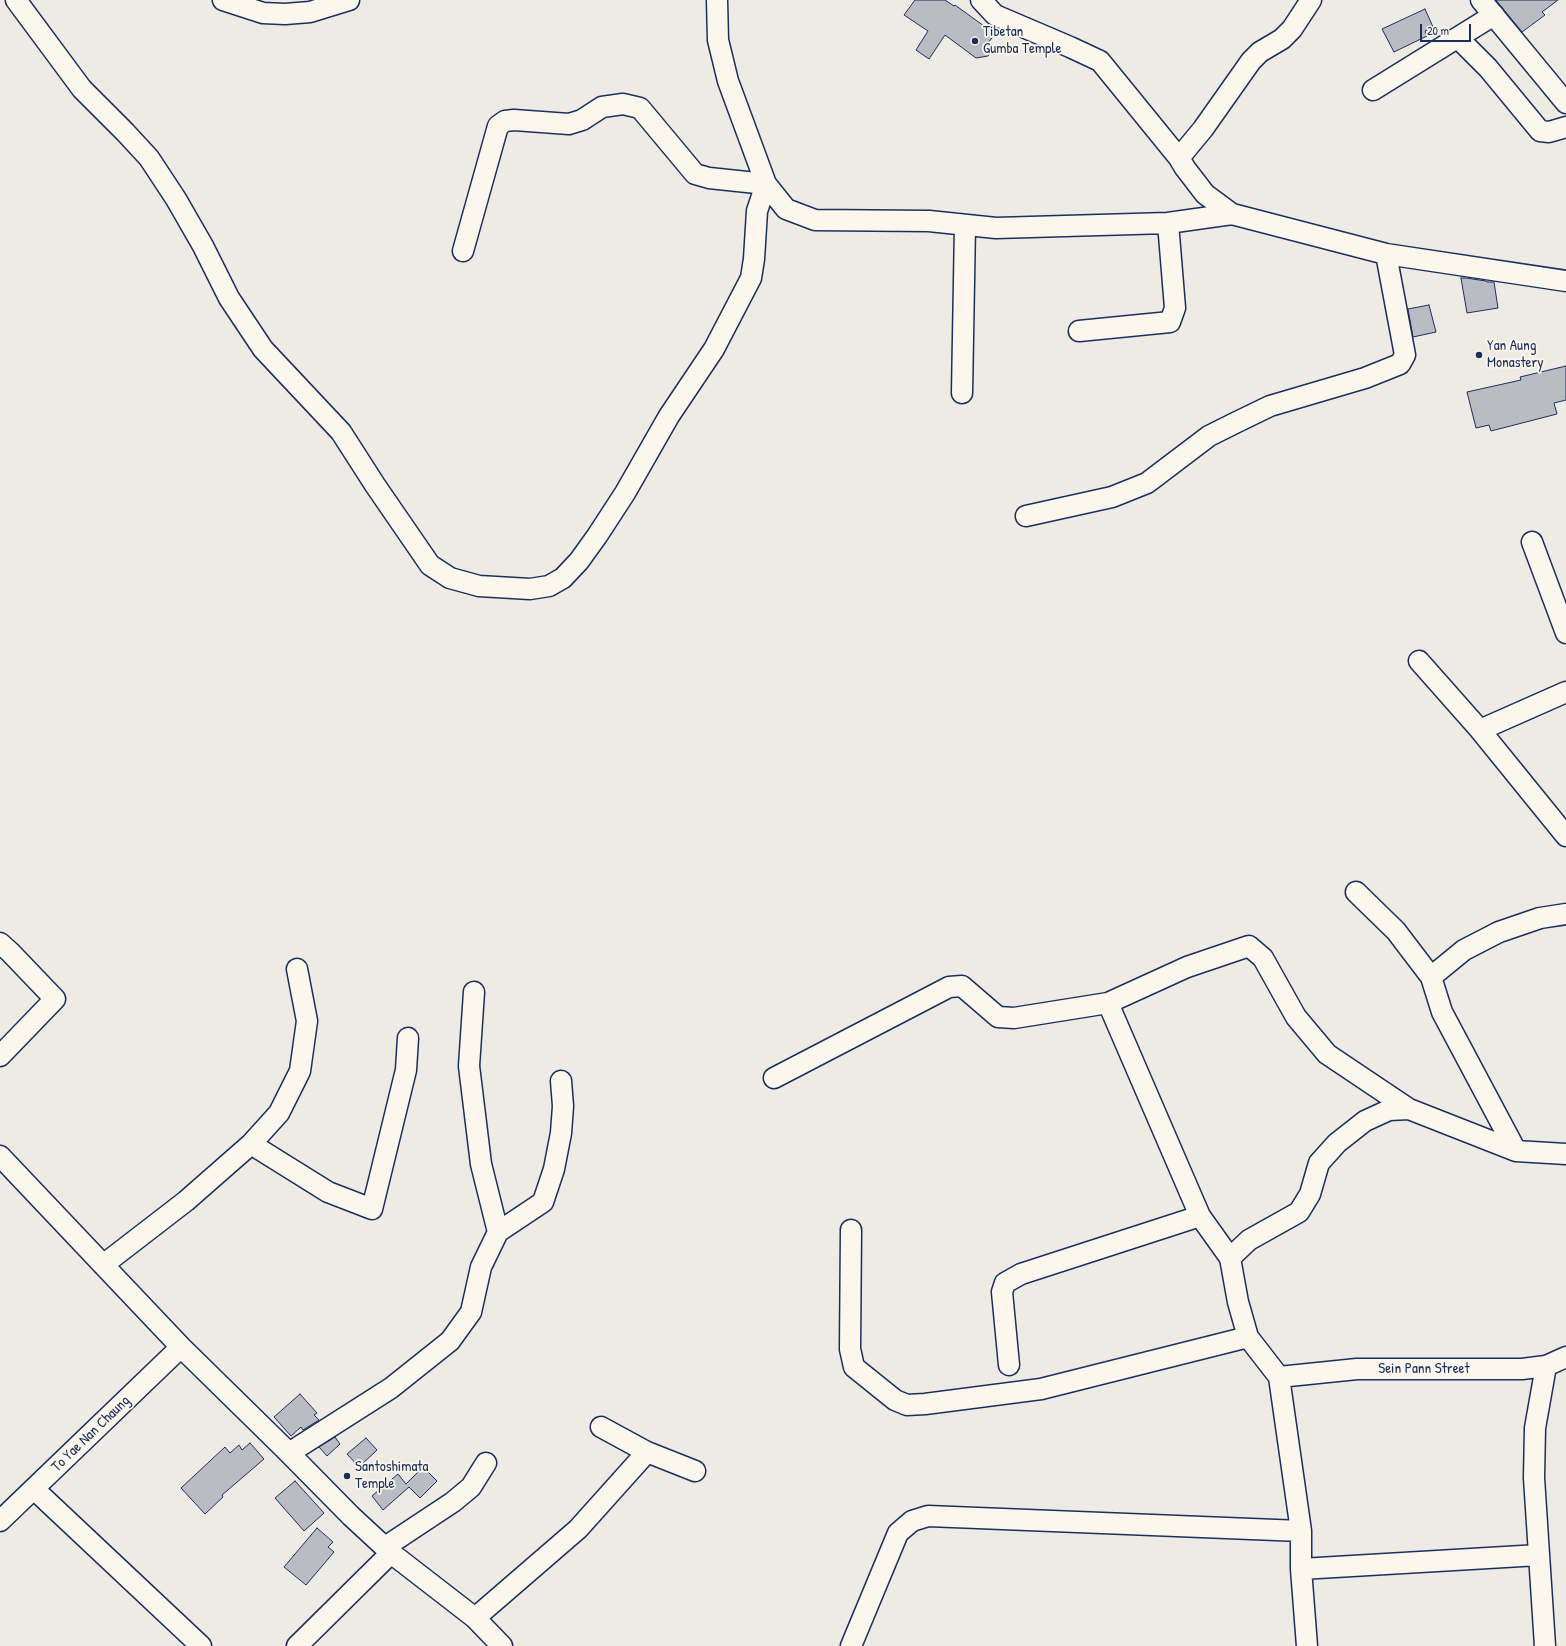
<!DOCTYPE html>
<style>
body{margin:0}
#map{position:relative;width:1566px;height:1646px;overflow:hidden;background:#eeebe4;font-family:"Patrick Hand",sans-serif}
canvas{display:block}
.scale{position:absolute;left:1420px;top:24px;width:51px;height:18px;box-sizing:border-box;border:2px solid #1b2f5e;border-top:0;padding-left:5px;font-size:12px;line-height:14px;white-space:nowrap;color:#1b2f5e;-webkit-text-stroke:3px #fbf7ec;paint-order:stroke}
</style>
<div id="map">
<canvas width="1566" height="1646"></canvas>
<div class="scale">20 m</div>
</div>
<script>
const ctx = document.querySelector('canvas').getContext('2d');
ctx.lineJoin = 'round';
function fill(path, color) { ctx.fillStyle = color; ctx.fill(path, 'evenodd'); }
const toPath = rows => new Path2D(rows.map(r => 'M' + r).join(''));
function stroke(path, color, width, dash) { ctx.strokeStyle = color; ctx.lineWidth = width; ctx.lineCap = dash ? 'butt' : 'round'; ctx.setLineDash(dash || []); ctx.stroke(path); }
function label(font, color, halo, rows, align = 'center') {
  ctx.font = font + ' "Patrick Hand",sans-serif'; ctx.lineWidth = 3.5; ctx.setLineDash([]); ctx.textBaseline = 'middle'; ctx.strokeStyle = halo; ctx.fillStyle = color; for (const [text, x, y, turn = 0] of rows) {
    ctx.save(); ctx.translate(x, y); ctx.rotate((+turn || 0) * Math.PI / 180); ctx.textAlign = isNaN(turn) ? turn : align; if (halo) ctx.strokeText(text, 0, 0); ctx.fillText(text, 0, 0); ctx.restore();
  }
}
const building = toPath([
 [915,0,945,0,954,6,955,5,995,34,988,43,995,47,988,56,976,58,945,35,929,59,916,50,928,31,904,15,915,0],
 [1496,0,1558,0,1542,12,1545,15,1522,32,1496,0],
 [1425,9,1433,27,1425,31,1427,36,1394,52,1382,29,1425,9],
 [1461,278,1466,278,1486,281,1487,282,1494,282,1498,308,1467,313,1461,278],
 [1429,305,1436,332,1413,337,1408,309,1429,305],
 [1566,366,1566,400,1554,403,1557,414,1491,431,1489,425,1476,428,1467,392,1521,380,1520,377,1566,366],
 [300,1394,317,1413,314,1415,319,1420,303,1430,301,1427,291,1436,274,1417,300,1394],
 [335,1437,340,1444,327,1456,319,1447,335,1437],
 [366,1438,377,1450,359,1467,347,1454,366,1438],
 [250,1443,264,1459,222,1495,223,1497,205,1514,181,1488,225,1447,230,1453,239,1445,242,1450,250,1443],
 [423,1467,437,1481,420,1498,409,1487,383,1510,372,1496,398,1474,406,1484,423,1467],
 [295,1481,324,1513,304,1531,275,1498,295,1481],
 [317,1528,333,1542,328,1547,334,1552,306,1585,284,1567,317,1528]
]);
fill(building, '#b9bcc3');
stroke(building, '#1b2f5e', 1);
const minor = toPath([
 [16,0,82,89,125,132,149,158,176,199,203,246,229,298,263,349,341,432,375,485,430,565,450,578,479,586,530,589,549,586,563,578,579,561,597,536,625,493,669,416,714,349,751,278,754,259,757,211,766,184,709,178,695,174,640,108,623,104,602,107,582,120,569,124,514,120,505,121,498,126,463,251],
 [223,0,263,13,285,14,310,12,349,0],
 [717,0,718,40,728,81,766,184,786,209,815,220,929,221,996,228,1168,223,1232,214],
 [981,0,995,15,1070,47,1100,61,1179,158,1185,168,1205,194,1232,214,1386,254,1566,281],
 [1481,0,1566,103],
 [1458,38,1488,68,1540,131,1549,132,1566,127],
 [1373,90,1494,15],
 [1179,158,1203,129,1251,61,1260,52,1282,39,1292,29,1311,0],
 [1079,331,1170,322,1175,308,1168,223],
 [962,393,965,225],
 [1026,516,1112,497,1147,483,1209,436,1235,423,1270,406,1365,378,1400,364,1405,355,1386,254],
 [1532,542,1566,633],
 [1419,661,1480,730,1566,836],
 [1480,730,1566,692],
 [1356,892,1396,931,1431,977,1442,1012,1516,1151],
 [0,943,10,952,55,999,0,1056],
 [1431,977,1464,950,1499,932,1540,918,1566,914],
 [474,992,469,1066,481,1164,498,1232],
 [1108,1003,1200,1216,1230,1258],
 [774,1078,949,987,962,986,998,1017,1014,1018,1108,1003,1187,967,1249,946,1263,958,1296,1017,1327,1054,1409,1109],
 [251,1144,279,1113,300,1071,307,1021,297,969],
 [0,1156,181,1347,285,1449,351,1516,391,1553,475,1618,502,1646],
 [851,1230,850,1349,854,1367,895,1400,907,1405,925,1404,1041,1389,1248,1337],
 [103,1265,186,1201,251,1144,328,1192,372,1209,406,1070,408,1038],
 [1009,1365,1002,1292,1005,1283,1021,1274,1200,1216],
 [1279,1377,1357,1369,1522,1369,1546,1366,1566,1357],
 [601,1427,647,1452,695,1471],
 [289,1453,391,1388,450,1341,471,1312,481,1267,498,1232,543,1202,554,1169,561,1133,563,1106,561,1081],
 [34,1489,201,1646],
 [0,1521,181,1347],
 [385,1547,453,1502,471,1487,486,1463],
 [1301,1569,1539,1555],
 [475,1618,578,1529,647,1452],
 [297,1646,391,1553],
 [851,1646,898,1533,912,1521,928,1516,1301,1531],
 [1307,1646,1301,1569,1301,1531,1279,1377,1248,1337,1238,1302,1230,1258,1249,1240,1299,1212,1310,1194,1319,1163,1337,1143,1365,1121,1389,1110,1409,1109,1516,1151,1566,1154],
 [1545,1646,1534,1478,1535,1428,1546,1366]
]);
stroke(minor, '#1b2f5e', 23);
stroke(minor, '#fbf7ec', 20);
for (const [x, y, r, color] of [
 [975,41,4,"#1b2f5e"],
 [1479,355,4,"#1b2f5e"],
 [347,1476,4,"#1b2f5e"]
]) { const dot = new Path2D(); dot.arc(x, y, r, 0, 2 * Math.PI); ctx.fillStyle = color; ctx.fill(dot); stroke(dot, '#fbf7ec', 1.5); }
label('15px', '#1b2f5e', '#fbf7ec', [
 ["Tibetan",983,32],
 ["Gumba Temple",983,49],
 ["Yan Aung",1487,346],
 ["Monastery",1487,363],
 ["Santoshimata",355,1467],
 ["Temple",355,1484]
], 'left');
label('15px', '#1b2f5e', '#fbf7ec', [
 ["Sein Pann Street",1424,1369],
 ["To Yae Nan Chaung",91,1434,-44]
]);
</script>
